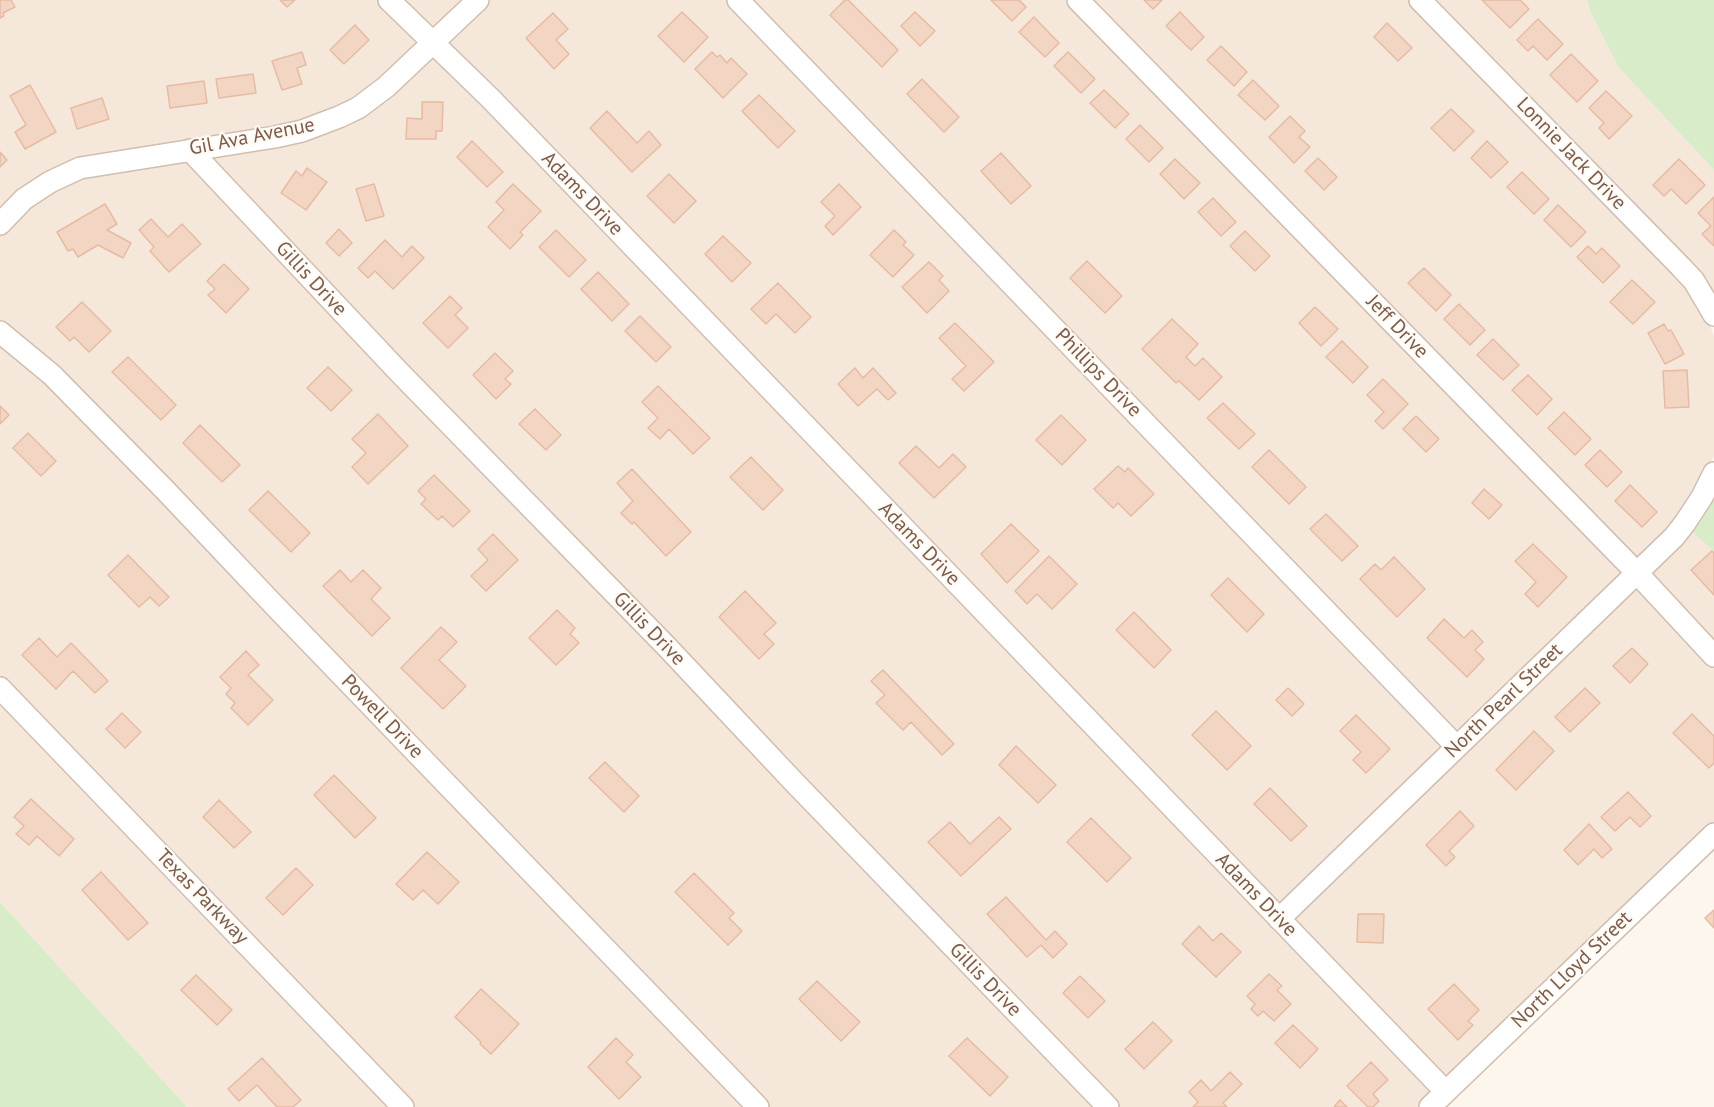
<!DOCTYPE html>
<style>
body{margin:0}
canvas{display:block;background:#fdf6ec}
</style>
<canvas width="1714" height="1107"></canvas>
<script>
const ctx = document.querySelector('canvas').getContext('2d');
ctx.lineJoin = 'round';
function fill(path, color) { ctx.fillStyle = color; ctx.fill(path, 'evenodd'); }
const toPath = rows => new Path2D(rows.map(r => 'M' + r).join(''));
function stroke(path, color, width, dash) { ctx.strokeStyle = color; ctx.lineWidth = width; ctx.lineCap = dash ? 'butt' : 'round'; ctx.setLineDash(dash || []); ctx.stroke(path); }
function label(font, color, halo, rows, align = 'center') {
  ctx.font = font + ' "PT Sans",sans-serif'; ctx.lineWidth = 4.5; ctx.setLineDash([]); ctx.textBaseline = 'middle'; ctx.strokeStyle = halo; ctx.fillStyle = color; for (const [text, x, y, turn = 0] of rows) {
    ctx.save(); ctx.translate(x, y); ctx.rotate((+turn || 0) * Math.PI / 180); ctx.textAlign = isNaN(turn) ? turn : align; if (halo) ctx.strokeText(text, 0, 0); ctx.fillText(text, 0, 0); ctx.restore();
  }
}
fill(toPath([
 [0,0,377,0,422,43,355,101,301,124,193,142,191,139,187,143,138,150,0,213],
 [402,0,468,0,434,31],
 [489,0,726,0,1445,747,1280,908,445,41],
 [750,0,1066,0,1626,574,1457,735],
 [1089,0,1408,0,1674,272,1687,287,1709,322,1714,337,1714,456,1695,494,1679,519,1638,562],
 [1432,0,1587,0,1590,11,1619,68,1714,170,1714,297],
 [432,53,1434,1092,1419,1107,1120,1107,404,365,206,155,275,145],
 [186,159,662,654,1096,1107,770,1107,32,345,0,321,0,235,28,205,73,179],
 [0,342,46,381,747,1107,415,1107,0,676],
 [1714,490,1714,500,1693,533,1714,551,1714,644,1648,573],
 [1636,585,1714,669,1714,824,1446,1080,1290,918],
 [0,700,391,1107,187,1107,0,902]
]), '#f5e8da');
fill(toPath([
 [1587,0,1714,0,1714,170,1619,68,1590,11],
 [1714,500,1714,551,1693,533],
 [0,902,187,1107,0,1107]
]), '#d8ecc9');
const building = toPath([
 [0,0,11,0,15,7,3,13,4,16,0,18,0,0],
 [280,0,295,0,287,7,280,0],
 [845,0,848,0,898,50,882,67,830,15,845,0],
 [991,0,1019,0,1026,7,1012,21,991,0],
 [1144,0,1162,0,1153,9,1144,0],
 [1482,0,1520,0,1529,9,1510,28,1482,0],
 [682,12,708,37,684,62,658,36,682,12],
 [915,12,935,31,920,46,901,26,915,12],
 [1180,12,1204,37,1191,50,1166,26,1180,12],
 [553,13,568,29,556,40,569,54,554,69,526,38,553,13],
 [1034,17,1059,43,1045,57,1019,32,1034,17],
 [1538,19,1563,44,1547,60,1533,46,1528,51,1517,40,1538,19],
 [1387,23,1412,48,1398,61,1374,37,1387,23],
 [355,25,369,40,344,64,330,50,355,25],
 [1221,46,1247,72,1234,86,1207,60,1221,46],
 [302,52,306,65,297,68,302,84,282,90,272,61,302,52],
 [712,52,717,57,720,55,727,63,731,58,747,74,723,98,695,69,712,52],
 [1068,52,1095,79,1081,93,1054,66,1068,52],
 [1571,54,1598,81,1577,102,1550,75,1571,54],
 [253,74,256,93,219,98,216,79,253,74],
 [922,79,959,117,944,132,907,94,922,79],
 [1253,80,1279,106,1265,120,1238,95,1253,80],
 [204,81,207,103,170,108,167,86,204,81],
 [30,85,56,132,25,149,15,132,26,125,10,96,30,85],
 [1104,90,1129,114,1115,128,1090,103,1104,90],
 [1606,91,1632,116,1609,139,1599,128,1604,123,1589,108,1606,91],
 [759,95,795,131,778,148,742,111,759,95],
 [102,98,109,119,77,129,71,108,102,98],
 [422,102,443,102,442,131,436,131,436,139,406,139,407,118,422,119,422,102],
 [1451,109,1474,131,1454,151,1431,128,1451,109],
 [607,111,637,143,649,131,661,145,632,172,590,128,607,111],
 [1290,116,1305,131,1299,137,1310,147,1294,163,1269,137,1290,116],
 [1140,125,1163,148,1149,162,1126,139,1140,125],
 [472,141,503,172,487,187,457,157,472,141],
 [1487,141,1508,162,1491,178,1471,158,1487,141],
 [0,152,7,160,0,167,0,152],
 [1001,153,1031,186,1011,204,981,171,1001,153],
 [1318,158,1337,177,1324,190,1305,171,1318,158],
 [1175,159,1200,183,1184,199,1160,174,1175,159],
 [1679,159,1705,185,1686,204,1671,189,1664,196,1653,185,1679,159],
 [307,168,327,182,306,210,281,193,296,171,302,176,307,168],
 [1522,172,1549,199,1534,214,1507,187,1522,172],
 [669,174,696,201,674,223,647,196,669,174],
 [374,184,384,216,366,221,356,189,374,184],
 [513,184,541,211,520,232,523,235,510,249,488,227,504,210,496,202,513,184],
 [839,184,861,207,833,235,825,226,835,216,821,202,839,184],
 [1714,197,1714,246,1702,234,1711,226,1698,213,1714,197],
 [1213,198,1236,222,1221,236,1198,212,1213,198],
 [105,204,117,224,107,230,131,243,123,258,98,245,78,257,73,249,68,251,57,232,105,204],
 [1558,205,1586,232,1571,247,1544,220,1558,205],
 [151,219,168,237,182,224,201,244,169,272,150,251,154,247,139,230,151,219],
 [339,229,352,243,339,256,326,243,339,229],
 [556,230,586,260,569,277,539,247,556,230],
 [894,230,906,242,903,245,914,255,893,277,870,255,894,230],
 [1245,231,1270,256,1255,271,1230,246,1245,231],
 [723,236,751,263,732,282,705,254,723,236],
 [385,240,402,257,412,246,424,258,393,289,375,271,368,278,358,268,385,240],
 [1588,246,1596,254,1602,248,1620,266,1603,283,1577,257,1588,246],
 [1087,261,1122,296,1105,313,1070,278,1087,261],
 [929,262,943,276,939,280,949,291,927,313,902,287,929,262],
 [224,264,249,289,226,313,208,295,215,289,207,281,224,264],
 [1424,268,1451,295,1436,311,1408,283,1424,268],
 [598,272,629,304,612,321,581,289,598,272],
 [1632,280,1655,302,1633,324,1610,302,1632,280],
 [778,283,811,317,795,333,776,314,766,324,751,309,778,283],
 [450,296,462,308,455,315,468,328,448,348,423,323,450,296],
 [82,302,111,331,89,352,74,337,70,341,56,327,82,302],
 [1459,304,1485,330,1470,345,1444,319,1459,304],
 [1315,307,1338,329,1321,346,1299,323,1315,307],
 [640,316,671,347,656,362,625,331,640,316],
 [1172,319,1198,344,1186,357,1195,366,1203,358,1222,377,1199,400,1179,381,1176,383,1142,349,1172,319],
 [955,323,994,362,964,391,952,379,966,366,939,338,955,323],
 [1664,324,1668,331,1671,330,1684,354,1665,364,1648,333,1664,324],
 [1493,339,1519,365,1503,380,1477,355,1493,339],
 [1342,341,1368,367,1353,383,1326,357,1342,341],
 [495,353,513,371,505,379,511,384,496,399,473,375,495,353],
 [128,357,176,405,161,420,112,372,128,357],
 [328,367,352,390,331,411,307,388,328,367],
 [855,368,863,378,873,368,896,393,888,400,877,389,858,406,838,384,855,368],
 [1687,370,1689,407,1665,408,1663,371,1687,370],
 [1528,375,1552,399,1537,415,1512,390,1528,375],
 [1383,379,1408,404,1383,429,1375,421,1384,412,1367,395,1383,379],
 [658,386,710,438,693,454,669,429,660,439,648,428,658,418,642,402,658,386],
 [1223,403,1255,434,1239,449,1207,418,1223,403],
 [0,406,9,415,0,424,0,406],
 [535,409,561,435,546,450,519,424,535,409],
 [1564,412,1591,439,1575,455,1548,428,1564,412],
 [378,414,408,446,368,484,352,467,366,453,352,439,378,414],
 [1061,415,1086,440,1062,465,1036,440,1061,415],
 [1416,416,1439,439,1426,452,1403,429,1416,416],
 [200,425,240,465,222,482,183,443,200,425],
 [28,433,56,461,41,476,13,448,28,433],
 [916,446,939,468,953,454,966,467,934,498,899,463,916,446],
 [1269,450,1306,487,1289,504,1252,467,1269,450],
 [1600,450,1622,472,1607,487,1585,465,1600,450],
 [751,457,783,490,763,510,730,477,751,457],
 [1118,466,1125,472,1128,468,1154,494,1131,516,1118,503,1113,508,1094,489,1118,466],
 [632,469,691,532,666,556,634,522,632,524,621,513,633,501,617,483,632,469],
 [434,475,470,511,453,527,442,516,438,520,421,504,426,499,418,491,434,475],
 [1630,485,1657,512,1642,527,1615,501,1630,485],
 [1484,489,1502,505,1489,519,1472,503,1484,489],
 [268,491,310,533,291,552,249,510,268,491],
 [1326,514,1358,546,1342,561,1310,529,1326,514],
 [1011,524,1039,551,1007,583,981,554,1011,524],
 [493,534,518,560,486,591,471,576,488,560,478,549,493,534],
 [1533,544,1567,577,1538,607,1525,594,1536,582,1515,561,1533,544],
 [1712,551,1714,553,1714,595,1691,570,1712,551],
 [128,555,169,597,159,606,150,597,139,607,108,575,128,555],
 [1049,556,1077,584,1052,609,1037,594,1027,604,1015,591,1049,556],
 [1394,557,1425,589,1397,617,1360,579,1375,564,1381,570,1394,557],
 [340,570,351,582,363,570,381,588,371,599,390,618,372,636,323,586,340,570],
 [1228,578,1264,614,1247,632,1211,595,1228,578],
 [745,591,776,623,764,634,774,644,759,659,719,617,745,591],
 [557,610,575,628,570,634,579,643,556,665,529,638,557,610],
 [1134,612,1171,650,1154,668,1116,630,1134,612],
 [1444,619,1464,638,1472,630,1483,642,1475,650,1484,659,1467,677,1427,638,1444,619],
 [441,627,457,642,439,660,466,686,443,709,401,668,441,627],
 [39,638,57,657,71,643,108,681,95,693,73,671,56,689,22,655,39,638],
 [1632,648,1648,664,1630,683,1613,666,1632,648],
 [246,651,259,665,248,675,273,700,248,725,231,708,235,703,226,694,231,688,220,677,246,651],
 [883,670,954,744,942,755,911,722,903,730,876,703,885,695,871,681,883,670],
 [1288,688,1304,704,1292,716,1276,700,1288,688],
 [1585,688,1600,703,1570,732,1555,717,1585,688],
 [1216,711,1251,746,1227,770,1192,735,1216,711],
 [122,713,141,732,125,748,106,729,122,713],
 [1692,714,1714,736,1714,763,1709,768,1673,733,1692,714],
 [1356,715,1390,749,1366,773,1353,760,1361,752,1340,731,1356,715],
 [1534,731,1554,751,1516,790,1496,770,1534,731],
 [1016,746,1056,785,1038,803,999,765,1016,746],
 [605,762,639,796,624,812,589,778,605,762],
 [334,775,376,818,355,838,314,795,334,775],
 [1270,788,1307,826,1291,841,1254,804,1270,788],
 [1628,792,1651,816,1640,827,1630,817,1615,831,1601,817,1628,792],
 [31,799,74,839,59,856,37,836,29,845,16,834,24,826,14,817,31,799],
 [219,800,251,832,234,848,203,817,219,800],
 [1460,811,1474,826,1449,851,1455,857,1446,866,1426,845,1460,811],
 [999,817,1011,829,961,876,928,842,950,822,970,844,999,817],
 [1091,818,1131,858,1107,882,1067,842,1091,818],
 [1589,824,1612,849,1602,858,1594,849,1578,865,1564,850,1589,824],
 [427,852,459,882,438,904,423,890,413,900,396,884,427,852],
 [296,868,313,885,283,915,266,898,296,868],
 [101,872,148,923,128,940,82,890,101,872],
 [694,873,734,913,729,918,742,931,728,945,675,892,694,873],
 [1006,897,1046,940,1055,931,1067,944,1053,958,1041,945,1027,957,987,914,1006,897],
 [1714,910,1714,928,1705,918,1714,910],
 [1358,914,1384,914,1383,943,1357,942,1358,914],
 [1199,926,1213,941,1221,933,1241,952,1216,977,1182,944,1199,926],
 [1269,974,1282,986,1277,990,1291,1004,1274,1021,1263,1011,1258,1016,1251,1009,1255,1004,1247,996,1269,974],
 [196,975,232,1010,217,1025,181,990,196,975],
 [1080,976,1105,1001,1088,1018,1063,993,1080,976],
 [817,981,860,1022,841,1041,799,999,817,981],
 [1454,984,1479,1010,1468,1021,1473,1025,1458,1040,1428,1009,1454,984],
 [481,989,519,1024,491,1054,480,1044,481,1042,455,1017,481,989],
 [1153,1022,1172,1041,1144,1069,1125,1049,1153,1022],
 [1293,1025,1318,1049,1300,1068,1275,1043,1293,1025],
 [616,1038,633,1055,626,1062,641,1077,619,1099,588,1067,616,1038],
 [967,1038,1008,1077,990,1096,949,1056,967,1038],
 [262,1058,301,1100,293,1107,277,1107,257,1085,239,1101,228,1089,262,1058],
 [1371,1062,1388,1080,1373,1094,1379,1101,1373,1107,1368,1107,1347,1086,1371,1062],
 [1230,1072,1242,1084,1223,1103,1227,1107,1193,1107,1198,1102,1189,1092,1201,1080,1211,1091,1230,1072],
 [1340,1100,1347,1107,1334,1107,1340,1100]
]);
fill(building, '#f3d5c3');
stroke(building, '#e6bba3', 1.5);
const minor = toPath([
 [389,0,490,98,675,290,1445,1091],
 [738,0,1456,746],
 [1078,0,1637,573,1714,656],
 [1420,0,1681,267,1694,281,1714,315],
 [190,150,398,371,668,648,792,780,1108,1107],
 [0,224,24,199,50,182,80,168,275,137,302,131,339,117,358,108,386,87,478,0],
 [0,332,52,375,166,491,273,604,758,1107],
 [0,688,403,1107],
 [1279,919,1674,537,1685,523,1702,497,1714,473],
 [1430,1107,1714,834]
]);
stroke(minor, '#d1beb0', 24);
stroke(minor, '#fff', 21);
label('20px', '#7a5c4d', '#fffaf3', [
 ["Gil Ava Avenue",252,137,-11],
 ["Lonnie Jack Drive",1571,154,46],
 ["Adams Drive",582,194,46],
 ["Gillis Drive",311,279,47],
 ["Jeff Drive",1397,327,46],
 ["Phillips Drive",1098,373,46],
 ["Adams Drive",919,544,46],
 ["Gillis Drive",649,629,46],
 ["North Pearl Street",1504,701,-44],
 ["Powell Drive",382,717,46],
 ["Adams Drive",1256,895,46],
 ["Texas Parkway",202,897,46],
 ["North Lloyd Street",1572,970,-44],
 ["Gillis Drive",985,980,46]
]);
</script>
